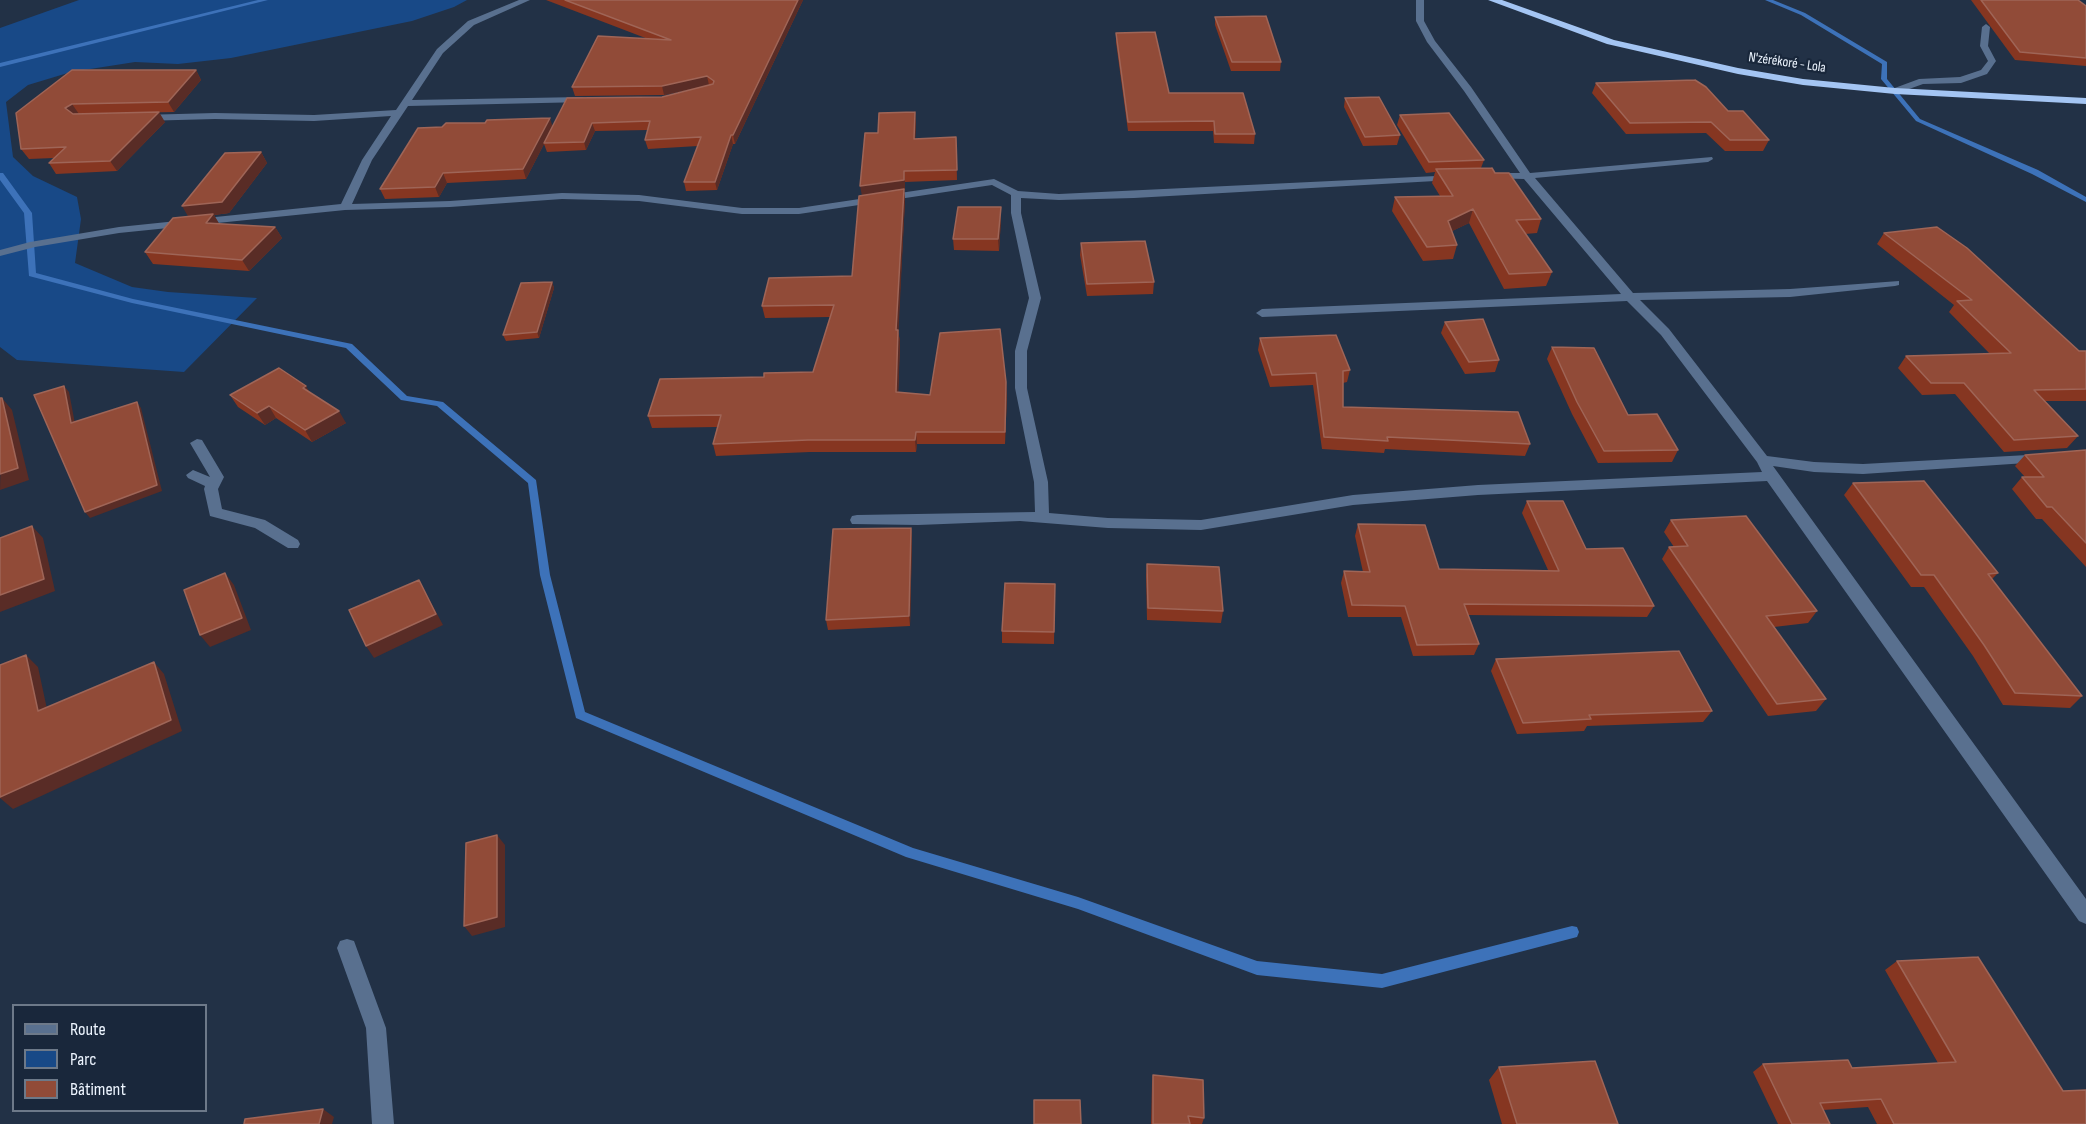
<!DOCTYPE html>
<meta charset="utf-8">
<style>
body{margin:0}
#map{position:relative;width:2086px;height:1124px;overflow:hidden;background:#223146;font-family:"Sofia Sans Condensed",sans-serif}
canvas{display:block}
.legend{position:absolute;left:12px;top:1004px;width:195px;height:108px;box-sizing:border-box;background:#19273b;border:2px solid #6d7989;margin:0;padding:8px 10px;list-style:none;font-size:18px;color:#ecf4fe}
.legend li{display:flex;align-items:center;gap:12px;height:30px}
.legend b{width:30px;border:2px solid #6d7989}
</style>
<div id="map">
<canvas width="2086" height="1124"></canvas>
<ul class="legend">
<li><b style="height:8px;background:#59708f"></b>Route</li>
<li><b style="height:16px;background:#184987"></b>Parc</li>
<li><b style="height:16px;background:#914b38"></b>Bâtiment</li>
</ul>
</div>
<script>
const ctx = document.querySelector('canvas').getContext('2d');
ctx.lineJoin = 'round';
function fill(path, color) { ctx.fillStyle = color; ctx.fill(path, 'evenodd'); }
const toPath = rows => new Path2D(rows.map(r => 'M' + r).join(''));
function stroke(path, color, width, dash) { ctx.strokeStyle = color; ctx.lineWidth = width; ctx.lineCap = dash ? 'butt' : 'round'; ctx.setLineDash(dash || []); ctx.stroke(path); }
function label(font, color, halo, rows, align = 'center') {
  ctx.font = font + ' "Sofia Sans Condensed",sans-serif'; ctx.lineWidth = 4.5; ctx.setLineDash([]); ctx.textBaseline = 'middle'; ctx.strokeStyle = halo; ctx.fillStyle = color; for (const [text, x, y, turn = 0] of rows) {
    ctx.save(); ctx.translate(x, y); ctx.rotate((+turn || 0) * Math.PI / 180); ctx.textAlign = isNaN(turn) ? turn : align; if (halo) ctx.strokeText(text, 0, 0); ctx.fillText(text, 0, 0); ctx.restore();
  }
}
fill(toPath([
 [79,0,467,0,454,7,412,21,231,58,178,64,135,62,71,72,28,85,6,102,13,157,33,176,77,197,81,219,75,263,132,287,168,292,257,298,184,372,17,360,0,347,0,28]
]), '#184987');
fill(toPath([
 [258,0,268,0,0,67,0,63,258,0],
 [1765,0,1773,0,1805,13,1887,62,1887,79,1920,119,2038,170,2086,197,2086,202,2032,174,1916,121,1881,79,1882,64,1801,15,1765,0],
 [0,173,3,173,32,213,36,273,133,299,352,344,407,396,443,402,536,480,550,575,585,712,913,848,1078,897,1257,961,1382,974,1572,926,1577,927,1579,932,1577,937,1382,988,1257,975,1078,909,906,857,576,718,540,575,528,483,437,406,401,400,346,348,132,303,29,276,24,213,0,180,0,173]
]), '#3d72b9');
fill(toPath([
 [519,0,530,0,474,25,443,53,412,100,583,97,588,100,586,102,408,106,372,160,352,204,450,201,562,193,639,195,742,208,799,208,994,179,1018,191,1059,194,1457,175,1458,177,1453,180,1134,198,1059,200,1021,198,1021,213,1041,298,1027,351,1027,388,1048,482,1049,513,1108,518,1201,520,1353,495,1478,485,1762,472,1757,462,1661,335,1627,301,1262,317,1256,313,1262,309,1621,294,1524,179,1488,178,1487,176,1492,173,1520,173,1464,91,1427,42,1416,21,1416,0,1424,0,1424,21,1435,41,1471,87,1530,173,1712,157,1713,159,1708,162,1535,178,1633,293,1790,289,1899,281,1899,285,1895,286,1790,297,1640,300,1669,329,1767,456,1814,462,1863,464,2046,454,2048,457,2046,460,2041,462,1863,474,1814,472,1773,466,2086,899,2086,924,2079,921,1767,481,1478,495,1353,505,1201,530,1108,528,1020,521,918,525,852,524,850,520,852,516,857,515,1035,512,1034,482,1015,388,1015,351,1029,298,1011,213,1011,195,992,185,799,214,742,214,639,201,562,199,450,207,345,210,119,233,35,247,0,256,0,250,30,242,119,227,341,204,362,160,391,116,314,121,215,119,141,121,136,118,141,115,215,113,314,115,396,110,437,49,468,21,519,0],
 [1986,24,1990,27,1988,46,1996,61,1987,74,1961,83,1923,84,1898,93,1892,93,1892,89,1919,79,1960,77,1981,70,1988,61,1980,46,1982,27,1986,24],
 [197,439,202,440,224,477,218,489,222,509,265,520,298,540,300,544,298,548,288,548,255,528,210,516,204,489,205,486,188,478,186,475,193,470,210,477,190,443,197,439],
 [347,939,354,941,386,1028,394,1124,372,1124,366,1028,337,948,340,941,347,939]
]), '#59708f');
fill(toPath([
 [1488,0,1502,0,1614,40,1738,68,1803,79,1895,88,2086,98,2086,104,1895,94,1803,85,1738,74,1607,44,1488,0]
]), '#a4c5f3');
fill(toPath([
 [546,0,803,0,735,144,733,144,717,190,686,191,684,182,698,146,648,149,645,140,648,130,595,131,586,150,547,152,544,144,526,179,447,183,439,197,385,199,380,189,552,126,709,85,664,95,575,96,572,87,648,39],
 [1971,0,2078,0,2086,6,2086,66,2015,60],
 [1215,17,1281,62,1280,71,1231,71,1215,25],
 [1116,33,1169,93,1255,134,1254,144,1214,143,1213,131,1128,131,1116,42],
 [196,70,201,80,174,112,79,114,165,122,117,171,56,174,49,163,54,158,29,159,21,149,16,113],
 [1596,83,1728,111,1769,140,1763,151,1725,151,1706,133,1626,134,1592,93],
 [1345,98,1400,135,1397,145,1363,146,1344,107],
 [1400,115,1484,160,1481,168,1495,173,1541,219,1537,233,1525,234,1552,272,1546,286,1504,289,1469,223,1452,231,1457,245,1453,259,1423,261,1392,211,1395,197,1440,196,1432,183,1435,172,1426,173,1397,125],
 [916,122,915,139,956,137,957,180,905,182,905,190,904,190,905,200,898,330,900,342,898,392,930,395,1007,394,1005,444,917,444,916,452,810,452,716,456,713,444,717,427,652,428,648,416,764,377,813,372,830,317,765,318,762,306,852,276,862,195,878,133],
 [261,152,267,163,229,213,214,215,219,224,275,227,282,238,249,271,153,264,145,252,188,216],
 [1001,219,999,251,954,250,953,239],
 [1884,233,2079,351,2086,351,2086,401,2045,401,2078,436,2067,448,2004,452,1955,394,1922,395,1898,368,1906,356,1990,354,1949,312,1954,305,1877,244],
 [1081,243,1154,282,1153,294,1087,296,1080,255],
 [552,282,554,288,539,338,506,341,503,335],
 [1445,322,1499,360,1495,372,1465,374,1441,333],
 [1260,338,1350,370,1347,382,1343,383,1343,407,1530,444,1525,456,1385,449,1384,453,1322,449,1313,385,1270,387,1258,350],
 [1552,347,1628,415,1678,450,1672,462,1598,463,1572,414,1547,359],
 [310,393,346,423,312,442,276,418,265,425,238,407,230,395],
 [2086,450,2086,567,2042,519,2036,519,2012,489,2022,477,2025,477,2015,466,2025,455],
 [1853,483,1998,573,1992,579,2082,696,2070,708,2003,705,1973,656,1924,587,1911,587,1844,495],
 [1527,501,1654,606,1647,617,1468,615,1479,644,1474,655,1413,656,1401,617,1348,617,1341,583,1344,571,1363,572,1355,536,1358,524,1439,569,1548,570,1522,513],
 [1671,520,1817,611,1808,623,1774,627,1826,699,1816,711,1768,716,1662,559,1669,547,1674,547,1664,532],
 [911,528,912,539,910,626,828,630,826,620],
 [1147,564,1223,611,1221,623,1147,620,1146,576],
 [1055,584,1054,644,1002,643,1002,631],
 [1496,659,1712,711,1703,722,1587,726,1584,731,1517,734,1491,671],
 [1897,961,2063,1091,2086,1124,1877,1124,1868,1107,1823,1110,1830,1124,1778,1124,1753,1072,1763,1064,1852,1068,1938,1063,1885,970],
 [1499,1067,1618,1124,1502,1124,1489,1080],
 [1153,1075,1204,1118,1202,1124,1151,1124,1152,1083]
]), '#863621');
fill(toPath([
 [798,0,803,0,735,144,733,135],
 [196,70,201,80,174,112,168,102],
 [707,76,709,85,664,95,662,86],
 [72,104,79,114,72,118,65,108],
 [159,112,165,122,117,171,110,161],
 [915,112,916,122,915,149,914,139],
 [550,118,553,128,544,143,544,144,526,179,523,169],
 [592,123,595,131,586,150,584,142],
 [731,135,733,144,717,190,715,182],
 [261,152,267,163,229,213,214,215,220,225,206,223,189,218,182,206],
 [904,171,905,182,905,190,904,190,905,200,898,342,862,196,860,186],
 [443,173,447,183,439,197,435,187],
 [1001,207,1001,219,999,251,998,239],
 [1473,209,1469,223,1444,235,1448,221],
 [275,227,282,238,249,271,242,260],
 [552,282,554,288,539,338,537,332],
 [898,330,900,342,898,404,896,392],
 [1006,382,1007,394,1005,444,1005,432],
 [64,386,69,392,76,429,71,423],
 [306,386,313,398,303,388],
 [2,398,12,410,29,480,0,490],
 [137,402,141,408,162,491,90,518,85,512],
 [269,406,276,418,265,425,257,413],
 [339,411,346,423,312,442,305,430],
 [916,432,917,444,916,452,915,440],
 [32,526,43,538,55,591,0,612,0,595],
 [911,528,912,539,910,626,909,616],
 [225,573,234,585,251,630,210,647,200,635],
 [419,580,443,625,374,658,366,646],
 [26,655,38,667,50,723,38,711],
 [154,662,164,674,182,731,13,809,0,798,0,797],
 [497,835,505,845,505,927,472,936,464,926],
 [323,1109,334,1117,332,1124,319,1124]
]), '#592c26');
const building = toPath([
 [565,0,798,0,733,135,731,135,715,182,684,182,701,137,645,140,650,121,592,123,584,142,544,143,567,98,662,97,713,84,714,81,707,76,662,86,572,87,598,36,671,40,565,0],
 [1981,0,2078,0,2086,6,2086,58,2020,52,1981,0],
 [1266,16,1281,62,1232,62,1215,17,1266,16],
 [1155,32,1169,93,1243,93,1255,134,1215,134,1214,121,1128,122,1116,33,1155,32],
 [72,70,196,70,168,102,72,104,65,108,73,114,159,112,110,161,49,163,66,147,21,149,16,113,72,70],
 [1695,80,1706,87,1728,111,1743,111,1769,140,1730,140,1711,122,1630,123,1596,83,1695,80],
 [1379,97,1400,135,1365,137,1345,98,1379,97],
 [915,112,914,139,956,137,957,170,904,171,904,180,860,186,865,133,878,133,879,113,915,112],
 [1449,113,1484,160,1429,162,1400,115,1449,113],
 [550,118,523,169,443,173,435,187,380,189,418,128,442,127,446,123,485,123,487,120,550,118],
 [261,152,222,202,182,206,225,153,261,152],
 [1492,168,1495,173,1509,173,1541,219,1516,220,1552,272,1509,274,1473,209,1448,221,1457,245,1427,247,1395,197,1453,196,1436,169,1492,168],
 [904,189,896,330,898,330,896,392,930,395,940,333,1000,329,1006,382,1005,432,916,432,915,440,808,440,713,444,721,415,648,416,660,379,764,377,764,373,813,372,834,305,762,306,769,278,852,276,859,196,904,189],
 [958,207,1001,207,998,239,953,239,958,207],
 [213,214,206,223,275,227,242,260,145,252,173,218,213,214],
 [1937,227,1967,248,2079,351,2086,351,2086,389,2034,390,2078,436,2014,440,1964,383,1931,383,1906,356,2011,353,1957,301,1972,300,1884,233,1937,227],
 [1145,241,1154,282,1087,284,1081,243,1145,241],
 [552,282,537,332,503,335,521,283,552,282],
 [1483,319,1499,360,1469,362,1445,322,1483,319],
 [1336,335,1350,370,1343,371,1343,407,1518,412,1530,444,1387,437,1388,441,1324,437,1316,373,1272,375,1260,338,1336,335],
 [1552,347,1594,348,1628,415,1657,414,1678,450,1604,451,1577,402,1552,347],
 [279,368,306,386,303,388,339,411,305,430,269,406,257,413,230,395,279,368],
 [64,386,71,423,137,402,157,485,85,512,34,395,64,386],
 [0,398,2,398,18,468,0,474,0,398],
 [2086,450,2086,543,2052,507,2047,507,2022,477,2044,477,2025,455,2086,450],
 [1924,481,1998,573,1988,574,2082,696,2015,693,1984,645,1934,575,1921,575,1853,483,1924,481],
 [1527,501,1563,501,1586,549,1623,548,1654,606,1464,604,1479,644,1417,645,1405,606,1352,605,1344,571,1370,572,1358,524,1425,525,1439,569,1559,571,1527,501],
 [1746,516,1817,611,1766,616,1826,699,1777,704,1669,547,1688,546,1671,520,1746,516],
 [32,526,44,579,0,595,0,538,32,526],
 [911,528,909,616,826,620,833,529,911,528],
 [1147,564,1219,567,1223,611,1148,608,1147,564],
 [225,573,242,618,200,635,184,590,225,573],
 [419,580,436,614,366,646,349,610,419,580],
 [1005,583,1055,584,1054,632,1002,631,1005,583],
 [1679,651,1712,711,1589,715,1591,719,1523,723,1496,659,1679,651],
 [26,655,38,711,154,662,171,720,0,797,0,665,26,655],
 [497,835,497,917,464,926,466,843,497,835],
 [1978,957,2063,1091,2086,1090,2086,1124,1894,1124,1881,1099,1820,1103,1830,1124,1792,1124,1763,1064,1848,1060,1852,1068,1956,1062,1897,961,1978,957],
 [1595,1061,1618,1124,1517,1124,1499,1067,1595,1061],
 [1153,1075,1203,1080,1204,1118,1188,1116,1190,1124,1153,1124,1153,1075],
 [1034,1100,1080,1100,1081,1124,1034,1124,1034,1100],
 [323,1109,319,1124,244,1124,245,1119,323,1109]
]);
fill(building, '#914b38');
stroke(building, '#9f6557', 1.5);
label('14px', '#ecf4fe', '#19273b', [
 ["N'zérékoré - Lola",1787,63,8]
]);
</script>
